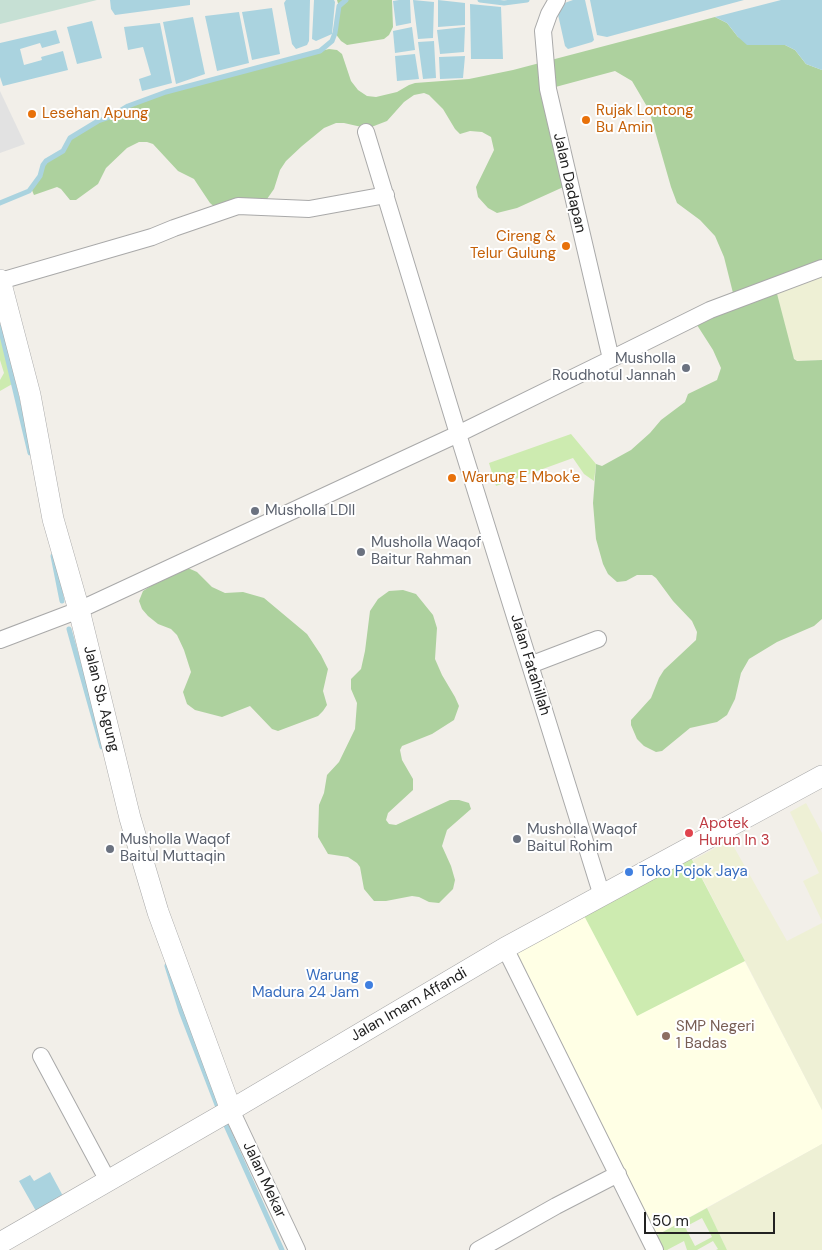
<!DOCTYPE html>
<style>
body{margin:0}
#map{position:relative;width:822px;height:1250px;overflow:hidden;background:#f2efe9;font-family:"DM Sans",sans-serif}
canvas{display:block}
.scale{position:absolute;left:644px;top:1212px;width:131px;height:22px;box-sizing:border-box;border:2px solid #222;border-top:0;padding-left:6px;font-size:15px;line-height:18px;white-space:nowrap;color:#222;-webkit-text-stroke:4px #fff;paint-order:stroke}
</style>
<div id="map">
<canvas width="822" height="1250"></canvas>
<div class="scale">50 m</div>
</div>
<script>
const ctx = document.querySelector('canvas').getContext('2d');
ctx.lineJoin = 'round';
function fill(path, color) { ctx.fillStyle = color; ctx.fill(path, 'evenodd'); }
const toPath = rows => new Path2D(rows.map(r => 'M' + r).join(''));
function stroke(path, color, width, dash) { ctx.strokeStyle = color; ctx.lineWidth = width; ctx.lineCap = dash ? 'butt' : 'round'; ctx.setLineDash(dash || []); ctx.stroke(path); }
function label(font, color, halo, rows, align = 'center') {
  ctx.font = font + ' "DM Sans",sans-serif'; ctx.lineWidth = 4; ctx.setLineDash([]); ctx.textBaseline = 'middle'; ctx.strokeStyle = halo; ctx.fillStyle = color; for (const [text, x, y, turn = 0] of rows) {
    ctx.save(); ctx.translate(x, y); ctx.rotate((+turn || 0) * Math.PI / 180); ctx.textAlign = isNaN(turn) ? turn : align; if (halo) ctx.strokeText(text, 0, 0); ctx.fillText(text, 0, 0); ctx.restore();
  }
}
fill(toPath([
 [687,850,822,1110,822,1144,650,1239,505,948]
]), '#ffffe5');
fill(toPath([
 [822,268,822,360,796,361,792,355,775,286],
 [806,803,822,833,822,921,803,881,819,873,790,812],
 [730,840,787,941,822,923,822,1110,693,860],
 [822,1144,822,1250,727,1250,707,1208]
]), '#eef0d5');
fill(toPath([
 [0,327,14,383,0,391,0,380,4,373,0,360],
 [571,434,596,464,594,481,584,474,573,458,496,486,489,463],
 [687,850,745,961,637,1016,580,908],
 [707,1208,727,1250,716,1250,718,1249,713,1241,697,1250,687,1250,684,1241,667,1250,655,1250,650,1239],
 [702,1218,712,1237,695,1246,685,1227]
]), '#cdebb0');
fill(toPath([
 [337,0,392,0,393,27,389,35,384,39,347,45,341,41,335,33,339,7],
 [715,17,727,23,738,37,766,45,785,45,795,50,806,64,822,70,822,268,775,286,794,359,797,361,822,360,822,619,814,626,777,642,749,659,741,673,735,699,727,715,717,722,690,728,662,751,656,752,644,746,637,739,631,725,631,720,651,698,659,678,664,670,696,640,697,632,692,621,673,601,656,578,652,575,637,575,626,581,617,582,608,574,603,564,596,539,593,503,596,464,602,466,631,450,650,433,661,420,685,402,688,394,717,380,721,368,713,350,697,325,735,301,724,257,715,236,700,220,677,203,671,187,649,110,632,81,615,71,548,89,570,184,517,208,497,213,488,208,478,197,476,187,494,150,491,137,482,132,470,131,460,134,455,129,443,109,429,95,424,93,414,95,404,102,387,121,374,126,366,128,344,123,336,123,324,128,302,146,286,161,280,170,274,189,267,199,217,209,210,203,194,179,178,171,153,144,147,142,139,142,127,148,106,168,98,184,76,200,70,200,61,189,57,187,34,195,31,188,40,176,43,165,46,161,63,151,70,138,98,121,110,117,128,106,166,92,312,53,329,49,337,50,342,54,351,81,358,90,367,96,376,97,397,92,409,85,415,83,469,79,513,70],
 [188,568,197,572,212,587,225,593,243,592,264,598,307,634,321,655,328,669,323,691,327,705,323,711,318,716,278,731,272,729,250,706,222,717,195,710,187,704,183,692,191,672,184,650,177,635,171,629,158,624,148,616,142,609,139,601,143,591,176,570],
 [403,590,416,594,433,615,437,628,435,659,442,675,455,697,459,706,454,720,432,734,402,746,400,750,402,760,413,779,413,790,388,813,386,820,389,824,396,825,450,800,459,800,469,803,471,809,447,830,442,846,451,866,455,880,453,889,439,903,429,902,419,897,412,896,386,901,374,901,364,889,360,867,357,863,348,857,328,854,318,837,319,805,324,793,327,775,339,762,355,729,357,703,351,689,351,679,361,669,365,651,370,611,378,599,389,591]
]), '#add19e');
fill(toPath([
 [0,0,97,0,0,24]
]), '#c6e0d4');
fill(toPath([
 [0,91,25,144,0,153]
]), '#e2e2e2');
fill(toPath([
 [110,0,190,0,190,5,115,15,111,9],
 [286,0,310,0,309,41,307,45,296,49,292,44,284,3],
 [314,0,334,0,335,2,332,34,316,41,312,39],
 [399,0,410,0,411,23,396,26,393,1],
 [413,0,434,2,433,38,418,39],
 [438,0,465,3,465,25,438,27],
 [573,0,585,0,594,40,592,42,568,49,565,46,557,10,559,5],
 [590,0,744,0,607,37,597,35],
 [781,0,822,0,822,70,806,64,795,50,785,45,747,45,738,37,727,23,715,17],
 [470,4,501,7,503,59,471,59],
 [272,8,280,54,252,60,242,12],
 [239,12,249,63,217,71,205,16],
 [193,17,205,74,176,84,163,22],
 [92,21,102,58,77,64,67,27],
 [160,23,172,83,142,91,139,79,151,75,143,47,128,50,124,27],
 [412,27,415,50,395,53,393,31],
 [465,27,464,52,440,54,437,30],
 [56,30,60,43,42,48,40,43,20,49,24,65,42,60,41,57,63,51,68,70,3,86,0,77,0,43],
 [434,41,436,78,423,79,418,42],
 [415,54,419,79,397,81,395,56],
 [465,56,463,78,440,79,439,57],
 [50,1172,63,1196,36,1211,19,1181,30,1175,34,1181]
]), '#aad3df');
stroke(toPath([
 [480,0,504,3,527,0],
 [0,203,29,191,40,176,43,165,46,161,63,151,70,138,98,121,110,117,128,106,166,92,320,51,332,41,335,33,339,6,346,0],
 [0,327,30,453],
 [53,556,62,601],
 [69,629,102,747],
 [167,966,181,1011,219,1110],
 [224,1121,282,1250]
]), '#aad3df', 5);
const minor = toPath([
 [366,132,458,434,602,896],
 [0,281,152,237,174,228,238,206,309,209,386,195],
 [611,359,710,310,822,268],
 [0,640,79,610,458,434,611,359,548,89,543,31,549,14,557,0],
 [530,665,598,639],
 [505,948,655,1250],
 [41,1056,107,1179],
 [231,1110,297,1250],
 [478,1250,556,1206,618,1174]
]);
const tertiary = toPath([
 [0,280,30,395,53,519,79,610,130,818,158,912,231,1110],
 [0,1243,231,1110,505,948,822,776]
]);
stroke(minor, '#a9a9a9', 18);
stroke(tertiary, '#a9a9a9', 22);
stroke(minor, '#fff', 16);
stroke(tertiary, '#fff', 21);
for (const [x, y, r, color] of [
 [32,114,5,"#e8710a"],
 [586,120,5,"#e8710a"],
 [566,246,5,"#e8710a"],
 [686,368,5,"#6b7280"],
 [452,478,5,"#e8710a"],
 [255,511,5,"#6b7280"],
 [361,552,5,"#6b7280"],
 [689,833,5,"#e0444e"],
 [517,839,5,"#6b7280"],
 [110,849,5,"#6b7280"],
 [629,872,5,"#3f7fe0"],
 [369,985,5,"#3f7fe0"],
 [666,1036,5,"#8d6e63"]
]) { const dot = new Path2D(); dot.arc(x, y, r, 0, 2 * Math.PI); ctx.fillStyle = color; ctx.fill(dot); stroke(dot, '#fff', 2); }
label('15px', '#c56008', '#fff', [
 ["Rujak Lontong",596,111],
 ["Bu Amin",596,128],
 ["Lesehan Apung",42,114],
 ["Cireng &",556,237,"right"],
 ["Telur Gulung",556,254,"right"],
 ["Warung E Mbok'e",462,478]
], 'left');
label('15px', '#222', '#fff', [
 ["Jalan Dadapan",569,183,77],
 ["Jalan Fatahillah",530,665,73],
 ["Jalan Sb. Agung",101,699,76],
 ["Jalan Imam Affandi",409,1005,-30],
 ["Jalan Mekar",264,1180,65]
]);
label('15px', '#5b616d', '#fff', [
 ["Musholla",676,359,"right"],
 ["Roudhotul Jannah",676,376,"right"],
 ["Musholla LDII",265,511],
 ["Musholla Waqof",371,543],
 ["Baitur Rahman",371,560],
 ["Musholla Waqof",527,830],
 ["Baitul Rohim",527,847],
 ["Musholla Waqof",120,840],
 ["Baitul Muttaqin",120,857]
], 'left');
label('15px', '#be3a42', '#fff', [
 ["Apotek",699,824],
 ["Hurun In 3",699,841]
], 'left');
label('15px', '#366cbe', '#fff', [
 ["Toko Pojok Jaya",639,872],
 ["Warung",359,976,"right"],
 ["Madura 24 Jam",359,993,"right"]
], 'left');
label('15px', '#785e54', '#fff', [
 ["SMP Negeri",676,1027],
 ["1 Badas",676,1044]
], 'left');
</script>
